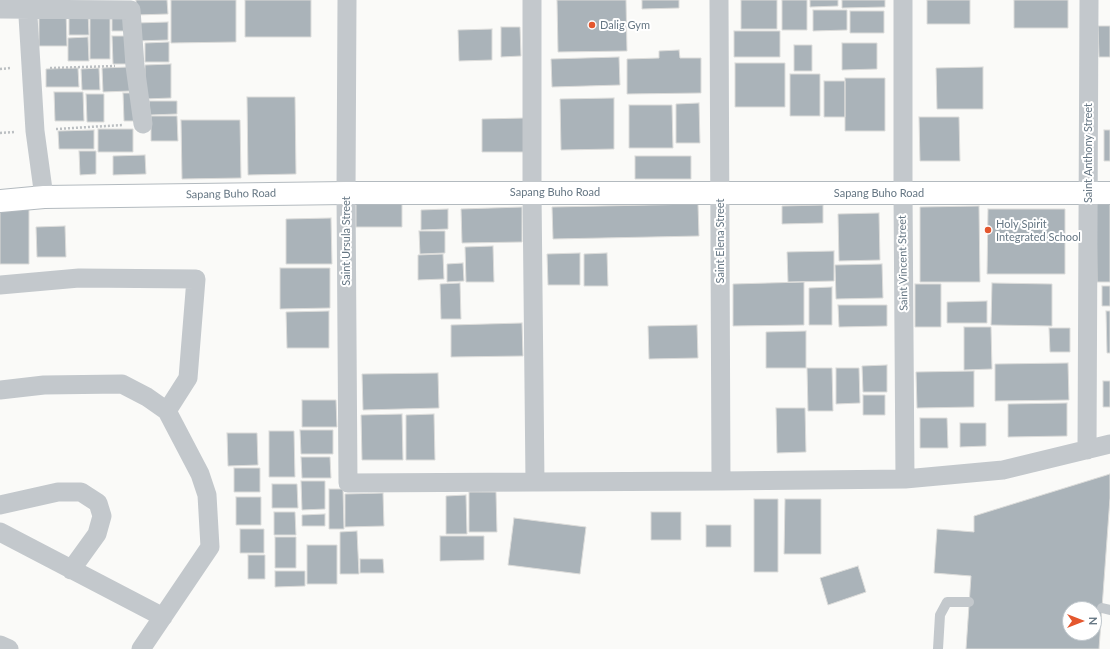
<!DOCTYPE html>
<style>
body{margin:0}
#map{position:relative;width:1110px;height:649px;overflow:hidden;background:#fafaf8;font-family:Lato,sans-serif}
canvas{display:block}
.north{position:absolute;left:1062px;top:601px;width:40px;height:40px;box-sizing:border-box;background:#fff;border:1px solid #c1c8cd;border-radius:50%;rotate:90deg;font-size:11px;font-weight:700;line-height:16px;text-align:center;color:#657683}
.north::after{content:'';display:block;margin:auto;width:14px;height:18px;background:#e4572e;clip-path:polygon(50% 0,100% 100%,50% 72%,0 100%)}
</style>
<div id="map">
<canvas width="1110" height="649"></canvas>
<div class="north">N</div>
</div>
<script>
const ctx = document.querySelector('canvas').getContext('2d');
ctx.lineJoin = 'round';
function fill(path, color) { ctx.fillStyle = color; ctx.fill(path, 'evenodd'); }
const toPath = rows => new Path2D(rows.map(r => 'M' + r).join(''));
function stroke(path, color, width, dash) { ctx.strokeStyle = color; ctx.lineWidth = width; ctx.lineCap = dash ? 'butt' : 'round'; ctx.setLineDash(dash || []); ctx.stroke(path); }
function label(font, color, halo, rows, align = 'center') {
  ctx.font = font + ' Lato,sans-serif'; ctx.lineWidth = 4; ctx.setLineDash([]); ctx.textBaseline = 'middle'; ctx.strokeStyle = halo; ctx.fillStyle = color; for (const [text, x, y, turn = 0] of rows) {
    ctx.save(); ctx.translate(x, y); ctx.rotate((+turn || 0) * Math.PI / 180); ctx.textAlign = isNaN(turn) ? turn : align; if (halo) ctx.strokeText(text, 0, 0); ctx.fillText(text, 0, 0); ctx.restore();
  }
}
const building = toPath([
 [136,0,167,0,168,14,136,15,136,0],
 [171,0,236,0,236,42,171,43,171,0],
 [245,0,311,0,311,37,245,37,245,0],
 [557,0,626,0,627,51,558,52,557,0],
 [642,0,679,0,679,8,642,9,642,0],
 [741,0,777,0,777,29,741,29,741,0],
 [782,0,807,0,807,30,782,30,782,0],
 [810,0,838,0,838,6,810,7,810,0],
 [842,0,885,0,885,7,842,8,842,0],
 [927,0,970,0,970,24,927,24,927,0],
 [1014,0,1068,0,1068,28,1014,28,1014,0],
 [66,10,67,46,39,46,39,11,66,10],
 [813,10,847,10,847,30,813,31,813,10],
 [69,11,88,11,89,35,69,35,69,11],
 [90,11,110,11,110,59,90,59,90,11],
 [128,11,128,31,112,31,112,12,128,11],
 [850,11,884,11,884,33,850,33,850,11],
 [168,22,168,40,136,41,136,23,168,22],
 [1098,26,1110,26,1110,57,1099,57,1098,26],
 [501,27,520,27,521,56,501,57,501,27],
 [492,29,492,60,459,61,458,30,492,29],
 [734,31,780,31,780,57,734,57,734,31],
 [112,36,129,36,130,64,113,64,112,36],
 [88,37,89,61,68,61,68,38,88,37],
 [169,42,169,62,145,62,145,43,169,42],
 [842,43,877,43,877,69,842,70,842,43],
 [794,45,812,45,812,71,794,71,794,45],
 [679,50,680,58,701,58,701,93,627,94,627,59,659,58,659,51,679,50],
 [619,57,620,85,552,87,551,59,619,57],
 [735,63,785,63,785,107,735,107,735,63],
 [171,64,171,98,145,99,145,65,171,64],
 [129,67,130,91,103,92,102,68,129,67],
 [983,67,983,109,937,109,936,68,983,67],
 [78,68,79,87,46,87,46,69,78,68],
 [99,68,100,90,82,90,81,69,99,68],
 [790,74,820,74,820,116,790,116,790,74],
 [845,78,885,78,885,131,845,131,845,78],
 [824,81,845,81,845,117,824,117,824,81],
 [54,92,83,92,84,121,55,121,54,92],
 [123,93,139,93,139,121,124,121,123,93],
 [86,94,104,94,104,122,87,122,86,94],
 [247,97,295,97,296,174,248,175,247,97],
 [614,98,614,149,561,150,560,99,614,98],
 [149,101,177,101,177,114,150,115,149,101],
 [699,103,700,143,676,143,676,104,699,103],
 [629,105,672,105,673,148,629,148,629,105],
 [151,116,177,116,178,141,151,141,151,116],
 [919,117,959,117,960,161,920,161,919,117],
 [525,118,526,152,482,152,482,119,525,118],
 [181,120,240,120,241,178,182,179,181,120],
 [98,129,133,129,133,152,98,152,98,129],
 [94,130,94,149,59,149,58,131,94,130],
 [1104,130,1110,130,1110,161,1104,161,1104,130],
 [79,151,96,151,96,174,80,175,79,151],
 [145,155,146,174,113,175,113,156,145,155],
 [635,156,691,156,691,179,635,179,635,156],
 [402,199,402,227,356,227,356,200,402,199],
 [1096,203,1110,203,1110,282,1097,282,1096,203],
 [698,204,699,236,553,239,552,207,698,204],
 [823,205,823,223,782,224,782,206,823,205],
 [0,206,29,206,29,264,0,264,0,206],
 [979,206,980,282,920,282,920,207,979,206],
 [522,207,522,242,462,243,461,209,522,207],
 [448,209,448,229,421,230,421,210,448,209],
 [988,209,1065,209,1065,274,987,274,988,209],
 [879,213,880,260,839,261,838,214,879,213],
 [331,218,332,264,286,264,286,219,331,218],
 [65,226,66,257,37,257,36,227,65,226],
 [419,231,445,231,445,253,420,254,419,231],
 [493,246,494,282,466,282,465,247,493,246],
 [834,251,834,281,788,282,787,252,834,251],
 [580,253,580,285,548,285,547,254,580,253],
 [607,253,608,286,584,286,584,254,607,253],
 [443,254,444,279,418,280,418,255,443,254],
 [463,263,464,281,447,282,447,264,463,263],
 [882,264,883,298,836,299,835,265,882,264],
 [280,268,330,268,330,308,280,309,280,268],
 [804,282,804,325,733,326,733,284,804,282],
 [460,283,461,319,441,319,440,284,460,283],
 [992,283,1052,284,1052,326,991,325,992,283],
 [915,284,941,284,941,327,915,327,915,284],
 [1102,286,1110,286,1110,306,1102,306,1102,286],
 [832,287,832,325,809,325,809,288,832,287],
 [987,301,987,323,947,323,947,302,987,301],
 [838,305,887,305,887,326,839,327,838,305],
 [329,311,329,348,287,348,286,312,329,311],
 [1106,311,1110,311,1110,353,1107,353,1106,311],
 [522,323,523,356,451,357,451,325,522,323],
 [697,325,698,358,649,359,648,326,697,325],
 [964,327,991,327,992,369,964,370,964,327],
 [1049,328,1070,328,1070,352,1050,352,1049,328],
 [806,331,806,368,766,368,766,332,806,331],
 [1068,363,1069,400,995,401,995,364,1068,363],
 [887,365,887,392,863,392,862,366,887,365],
 [807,368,832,368,833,411,808,411,807,368],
 [836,368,859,368,860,403,836,404,836,368],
 [974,371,974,407,917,408,916,372,974,371],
 [438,373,439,408,363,410,362,374,438,373],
 [1103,381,1110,381,1110,407,1103,407,1103,381],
 [863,395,885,395,885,415,863,415,863,395],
 [302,400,336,400,337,427,302,427,302,400],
 [1067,403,1067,436,1008,437,1008,404,1067,403],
 [776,408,805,408,806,452,777,453,776,408],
 [402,414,403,460,362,460,361,415,402,414],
 [434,414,435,460,406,460,406,415,434,414],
 [920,418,947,418,948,448,920,448,920,418],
 [960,423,986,423,986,446,960,447,960,423],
 [300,430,333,430,333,454,301,454,300,430],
 [269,431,294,431,295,477,269,477,269,431],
 [227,433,257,433,258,465,228,466,227,433],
 [301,457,330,457,331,478,302,478,301,457],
 [234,468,260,468,260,492,234,492,234,468],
 [1110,474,1110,498,1099,649,966,649,971,576,934,573,937,529,974,532,974,516,1110,474],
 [1070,609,1094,609,1094,633,1070,633,1070,609],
 [301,481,325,481,325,509,302,510,301,481],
 [272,484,297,484,298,508,272,508,272,484],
 [329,489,343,489,344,529,329,529,329,489],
 [469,492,496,492,497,532,469,532,469,492],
 [383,493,384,526,345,527,345,494,383,493],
 [466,495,467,534,446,534,446,496,466,495],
 [236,497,261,497,261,525,236,525,236,497],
 [754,499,778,499,778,572,754,572,754,499],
 [785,499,821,499,821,554,784,554,785,499],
 [274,512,295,512,296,535,274,535,274,512],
 [651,512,681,512,681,540,651,540,651,512],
 [325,514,325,526,302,526,302,515,325,514],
 [514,518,586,527,580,574,508,565,514,518],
 [706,525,731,525,731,547,706,547,706,525],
 [240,529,264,529,264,553,240,553,240,529],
 [357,531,359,574,340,574,340,532,357,531],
 [440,536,484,536,484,560,440,561,440,536],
 [275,537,296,537,296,568,275,568,275,537],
 [307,545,337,545,337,584,307,584,307,545],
 [248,555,265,555,265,579,248,579,248,555],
 [360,559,383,559,384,573,360,573,360,559],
 [858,566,866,592,828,605,820,578,858,566],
 [275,571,305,571,305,586,275,587,275,571]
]);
fill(building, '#aab3b9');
stroke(building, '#dcdcda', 1);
const secondary = toPath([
 [0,201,44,197,346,193,1110,193]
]);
stroke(secondary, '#b3babf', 24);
stroke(toPath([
 [50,68,115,66],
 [0,69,11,68],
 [56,129,123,125],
 [0,133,15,132]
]), '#bbbfc2', 2.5, [2, 2]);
stroke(toPath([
 [1102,608,1110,610],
 [938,649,940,615,947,602,969,602]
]), '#c3c8cc', 10);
stroke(toPath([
 [27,0,35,131,44,197],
 [347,0,346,193,348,483,721,481,905,479,1003,470,1110,444],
 [532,0,532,192,535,482],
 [719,0,721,481],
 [903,0,903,193,905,479],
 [0,9,131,10,135,66,143,124],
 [0,285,79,278,196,279,188,378,167,411],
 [0,390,44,385,122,384,147,397,167,411,200,474,207,495,210,547,141,649],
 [1087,450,1089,0],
 [0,505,58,492,81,492,98,503,102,516,97,534,71,570],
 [0,532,163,617],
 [0,645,9,649]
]), '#c3c8cc', 19);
stroke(secondary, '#fff', 22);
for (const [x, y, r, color] of [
 [592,25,4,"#e4572e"],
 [988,230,4,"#e4572e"]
]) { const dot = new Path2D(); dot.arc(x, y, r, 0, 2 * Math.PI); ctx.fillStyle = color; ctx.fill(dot); stroke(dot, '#fff', 1.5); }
label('11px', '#657683', '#fff', [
 ["Dalig Gym",600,25],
 ["Holy Spirit",996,224],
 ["Integrated School",996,237]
], 'left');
label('11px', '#657683', '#fff', [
 ["Saint Anthony Street",1088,153,-90],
 ["Sapang Buho Road",555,192],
 ["Sapang Buho Road",879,193],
 ["Sapang Buho Road",231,194,-1],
 ["Saint Ursula Street",346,241,-90],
 ["Saint Elena Street",720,241,-90],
 ["Saint Vincent Street",903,263,-91]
]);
</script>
